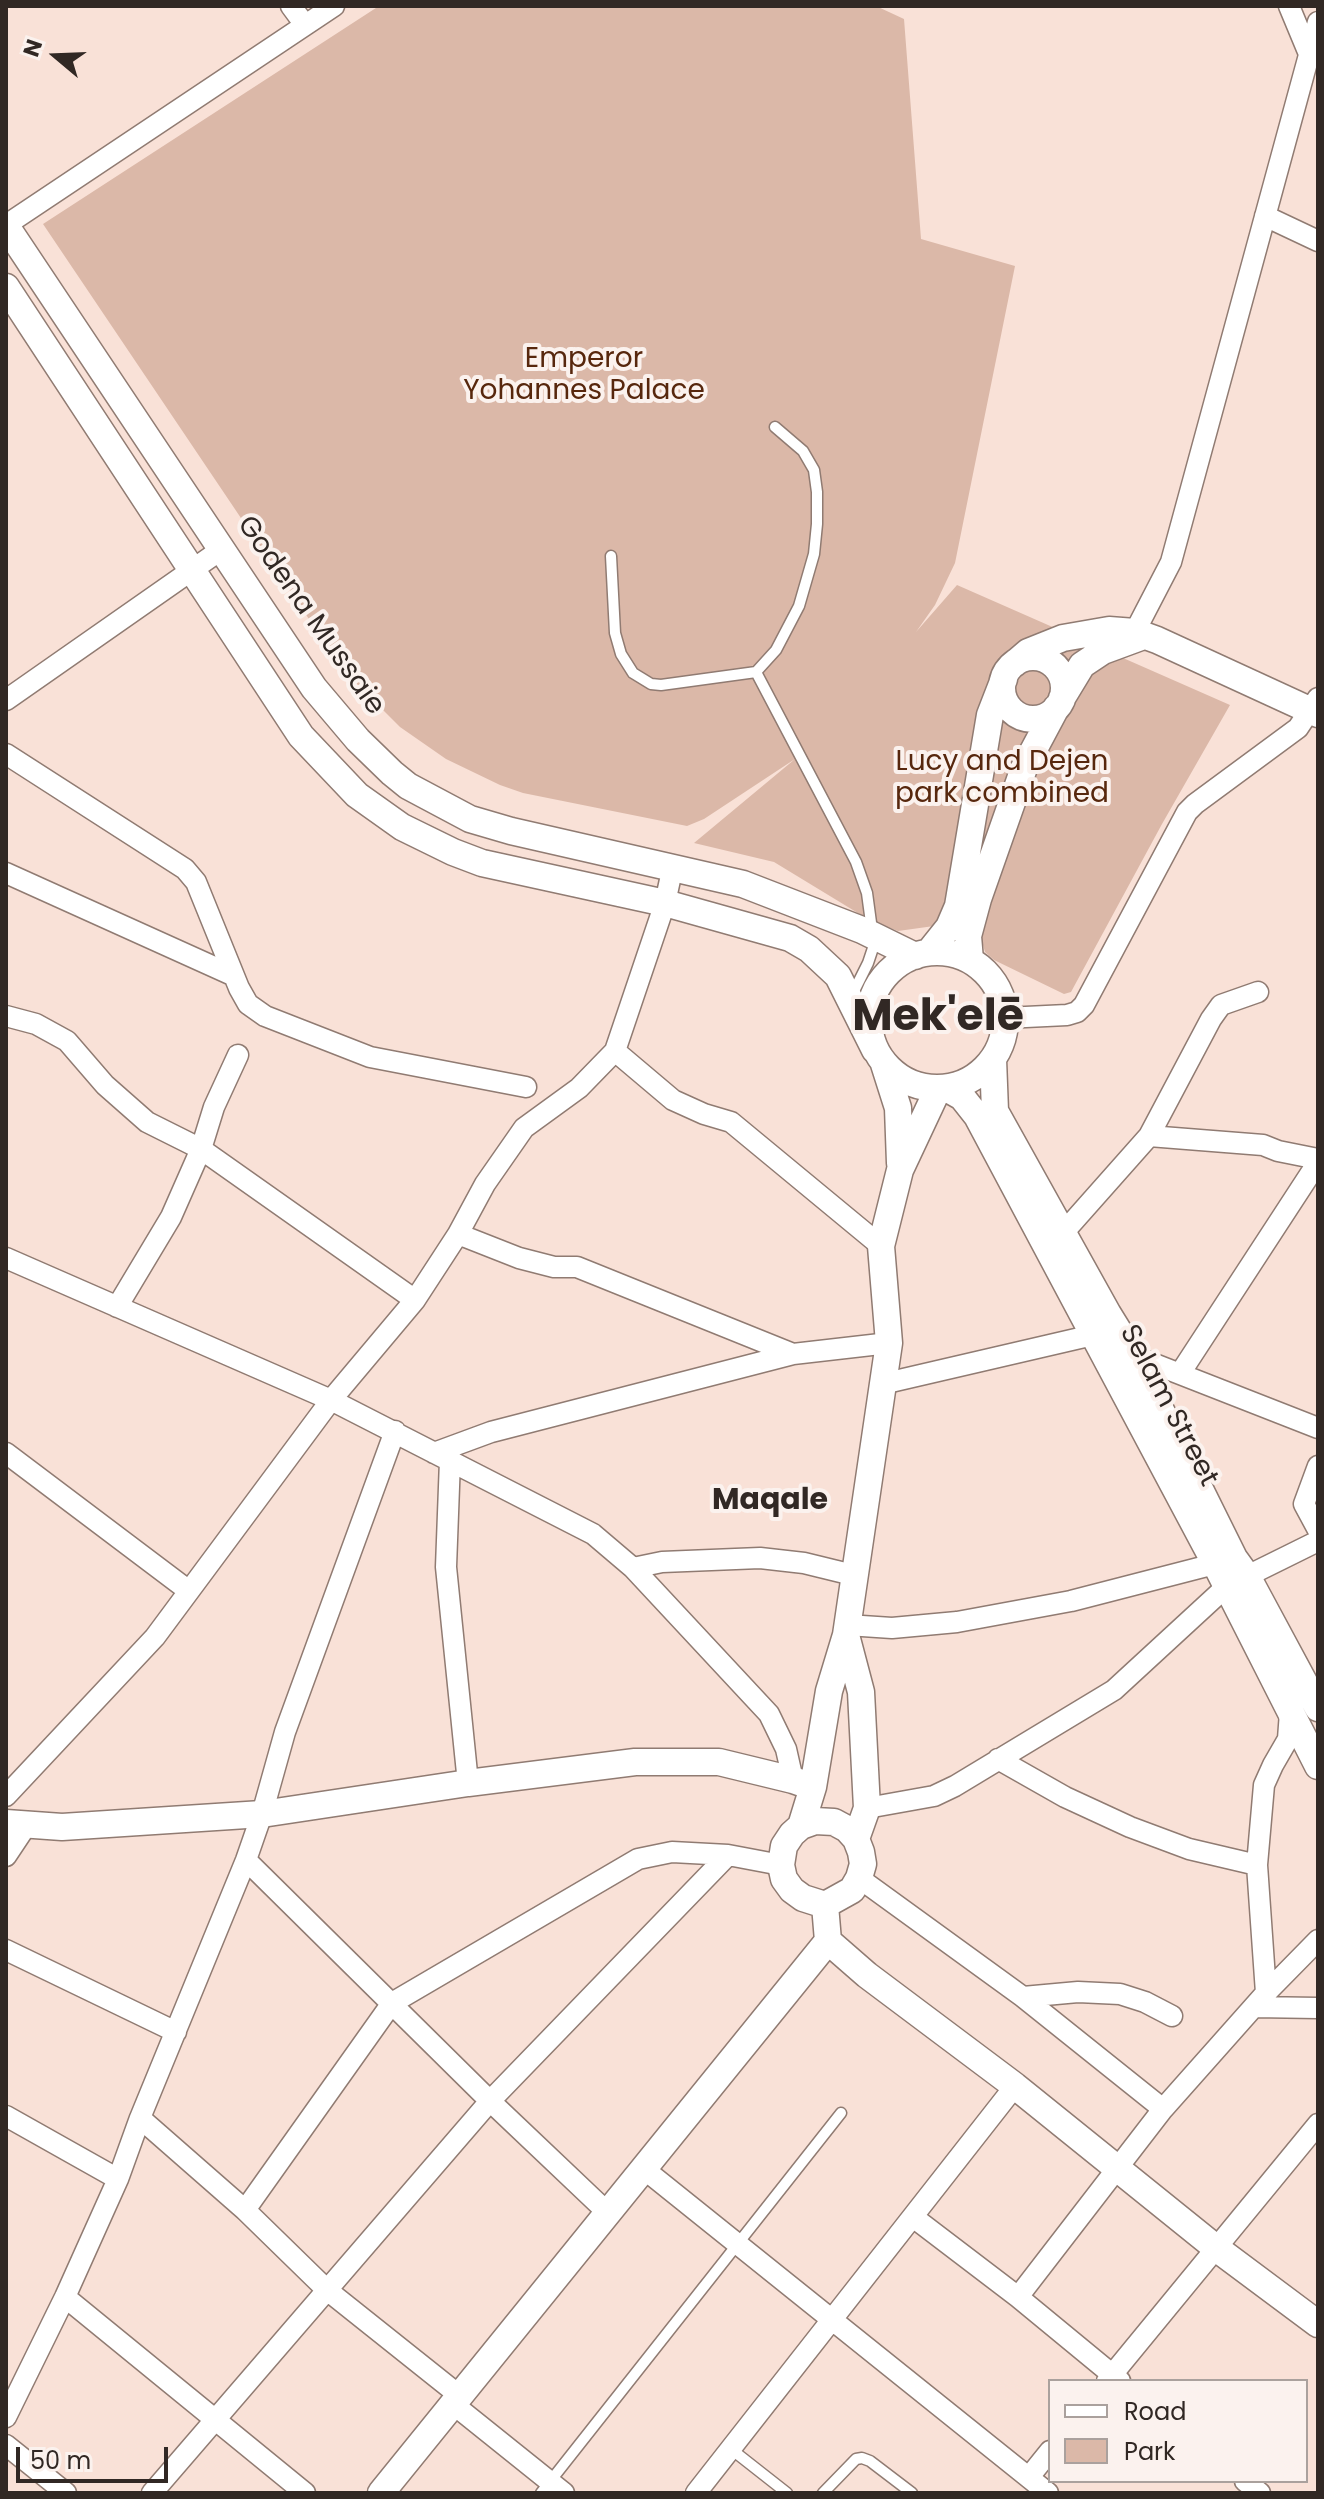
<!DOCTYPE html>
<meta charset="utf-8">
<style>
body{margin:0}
#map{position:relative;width:1324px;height:2499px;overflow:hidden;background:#f9e1d7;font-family:Poppins,sans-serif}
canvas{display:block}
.frame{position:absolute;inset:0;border:8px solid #312824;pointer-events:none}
.legend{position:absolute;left:1048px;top:2379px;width:260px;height:104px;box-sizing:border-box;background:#fbf2ee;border:2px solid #aaa19d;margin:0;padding:10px 14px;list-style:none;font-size:24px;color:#312824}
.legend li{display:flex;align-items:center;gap:16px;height:40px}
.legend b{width:40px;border:2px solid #aaa19d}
.north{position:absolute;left:16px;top:16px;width:80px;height:80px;-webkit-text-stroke:6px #fbf2ee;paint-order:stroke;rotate:289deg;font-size:22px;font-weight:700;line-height:32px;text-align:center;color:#312824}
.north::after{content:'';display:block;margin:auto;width:28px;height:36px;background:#312824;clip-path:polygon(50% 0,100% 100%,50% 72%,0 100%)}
.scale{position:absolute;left:16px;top:2447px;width:152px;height:36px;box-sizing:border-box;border:4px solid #312824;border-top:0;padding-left:10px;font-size:24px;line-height:28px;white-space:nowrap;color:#312824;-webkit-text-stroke:6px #fbf2ee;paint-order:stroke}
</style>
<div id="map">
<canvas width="1324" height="2499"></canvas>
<div class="frame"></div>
<ul class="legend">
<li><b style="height:10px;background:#fff"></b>Road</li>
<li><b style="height:22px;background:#dbb8a8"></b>Park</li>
</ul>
<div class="north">N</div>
<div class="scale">50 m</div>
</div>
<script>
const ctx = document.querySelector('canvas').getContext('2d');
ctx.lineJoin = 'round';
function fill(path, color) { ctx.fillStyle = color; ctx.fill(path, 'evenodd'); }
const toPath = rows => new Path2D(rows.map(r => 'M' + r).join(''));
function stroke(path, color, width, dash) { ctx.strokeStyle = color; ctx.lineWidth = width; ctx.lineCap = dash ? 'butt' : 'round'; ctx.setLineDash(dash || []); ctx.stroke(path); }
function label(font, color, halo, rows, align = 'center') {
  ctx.font = font + ' Poppins,sans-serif'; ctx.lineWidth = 8; ctx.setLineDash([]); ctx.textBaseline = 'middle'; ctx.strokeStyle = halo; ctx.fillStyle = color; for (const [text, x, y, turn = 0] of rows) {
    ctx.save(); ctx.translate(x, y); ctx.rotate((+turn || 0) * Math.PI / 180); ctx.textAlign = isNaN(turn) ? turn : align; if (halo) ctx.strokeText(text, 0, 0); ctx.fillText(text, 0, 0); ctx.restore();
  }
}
fill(toPath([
 [379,6,876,6,904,19,921,239,1015,266,955,563,935,605,916,632,957,585,1230,705,1162,824,1071,992,1064,994,994,960,985,952,983,945,968,936,934,926,898,931,871,921,774,862,694,843,795,759,704,819,687,826,523,793,500,785,446,759,400,727,355,682,317,631,43,224]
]), '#dbb8a8');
const service = toPath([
 [611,556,615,633,621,654,633,673,651,684,661,685,756,672,776,650,799,606,814,554,817,524,817,492,814,470,803,451,775,427],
 [756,672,856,862,867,893,874,945,868,963,851,997],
 [731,2449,787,2493],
 [541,2493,841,2113],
 [823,2493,856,2459,862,2458,870,2461,912,2493]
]);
const minor = toPath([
 [291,6,305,25],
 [1289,6,1309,54,1313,55],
 [1265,216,1318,241],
 [6,225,334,6],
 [1130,641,1171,562,1318,22],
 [6,700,222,549],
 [6,754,185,869,196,882,239,988,248,1004,265,1016,370,1057,526,1087],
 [6,873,232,975],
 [6,1016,36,1024,67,1041,105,1085,147,1122,201,1149,415,1300],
 [1005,1018,1067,1015,1077,1012,1084,1005,1187,812,1195,804,1298,728,1318,698],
 [615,1051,673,1100,704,1114,731,1122,881,1246],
 [1149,1136,1263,1145,1278,1151,1318,1159],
 [458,1234,519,1258,554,1267,577,1267,793,1354],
 [1052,1240,1063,1233,1149,1136,1211,1019,1221,1005,1258,992],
 [6,1258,331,1400,593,1534,633,1568,769,1714,786,1749,793,1780],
 [117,1307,171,1217,201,1149,214,1107,238,1055],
 [1181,1372,1318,1162],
 [882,1384,1093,1335,1134,1356,1318,1428],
 [6,1453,189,1591],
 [434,1453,491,1432,793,1354,889,1343],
 [450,1460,446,1567,468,1783],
 [1318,1466,1304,1504,1318,1530],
 [633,1568,662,1562,760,1558,804,1563,853,1575],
 [847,1625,892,1628,957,1622,1071,1601,1226,1561],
 [998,1759,1065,1797,1130,1827,1189,1849,1257,1865],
 [6,1796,155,1637,331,1400,415,1300,458,1234,485,1184,524,1128,579,1088,615,1051,665,903,673,866],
 [867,1808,934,1796,955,1786,1114,1690,1227,1586,1318,1541],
 [6,1856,26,1826],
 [246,1860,490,2101,608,2213],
 [859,1878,1023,1997,1163,2109],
 [6,1950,176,2032],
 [1266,1993,1257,1865,1264,1785,1273,1765,1288,1739,1290,1712],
 [1023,1997,1078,1992,1120,1994,1145,2002,1172,2016],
 [1254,2007,1318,2008],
 [6,2116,118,2179],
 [140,2118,245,2210,327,2290,460,2396],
 [644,2169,1048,2493],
 [245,2210,392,2003,638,1859,672,1852,728,1855,781,1865],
 [913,2217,1018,2297,1120,2381],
 [65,2297,305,2493],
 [1018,2297,1163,2109,1266,1993,1318,1940],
 [1107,2381,1318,2124],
 [453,2404,564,2493],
 [6,2417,65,2297,118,2179,140,2118,246,1860,262,1814,285,1732,395,1431],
 [6,2445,66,2493],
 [1029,2477,1050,2451],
 [1245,2481,1260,2493],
 [152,2493,490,2101,728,1855],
 [696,2493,1015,2086]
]);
const tertiary = toPath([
 [6,226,314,688,358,740,392,773,408,786,470,819,511,831,743,884,862,930,915,956],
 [6,287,301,736,357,795,402,827,453,852,482,863,665,903,790,938,809,949,838,976,875,1050],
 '1002 688a31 31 0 1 1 62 0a31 31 0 1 1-62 0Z',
 [1014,664,1028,652,1063,638,1109,630,1135,632,1157,640,1318,714],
 [1062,698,1082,665,1103,651,1141,637],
 '869 1020a68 68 0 1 1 136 0a68 68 0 1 1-136 0Z',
 [929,952,949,927,958,906,990,715,1004,679],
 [970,960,968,936,978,899,1024,768,1056,708],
 [993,1059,995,1111,1108,1314,1134,1356,1234,1558,1247,1576,1318,1708],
 [884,1064,898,1108,900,1163],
 [946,1088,962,1097,977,1116,1216,1565,1318,1766],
 [846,1635,861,1692,867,1808,856,1839],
 [815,1821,834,1822,847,1829,856,1839,861,1852,863,1864,859,1878,852,1890,825,1905,803,1898,792,1890,784,1879,781,1865,784,1846,792,1834,801,1826,815,1821],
 [6,1823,62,1827,262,1814,468,1783,635,1762,719,1762,793,1780,813,1787],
 [801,1826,813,1787,829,1691,846,1635,889,1343,881,1246,900,1170,938,1089],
 [828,1941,867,1975,1015,2086,1216,2248,1318,2324],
 [381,2493,828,1941,825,1905]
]);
stroke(service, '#907b72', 13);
stroke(minor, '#907b72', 23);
stroke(tertiary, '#907b72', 29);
stroke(service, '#fff', 10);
stroke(minor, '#fff', 20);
stroke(tertiary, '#fff', 26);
label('28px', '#57270d', '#fbf2ee', [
 ["Emperor",584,360],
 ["Yohannes Palace",584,392],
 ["Lucy and Dejen",1002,763],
 ["park combined",1002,795]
]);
label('28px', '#312824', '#fbf2ee', [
 ["Godena Mussaie",310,616,55],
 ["Selam Street",1168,1406,62]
]);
label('bold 30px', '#312824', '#fbf2ee', [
 ["Maqale",770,1501]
]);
label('bold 44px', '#312824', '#fbf2ee', [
 ["Mek'elē",938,1019]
]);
</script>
